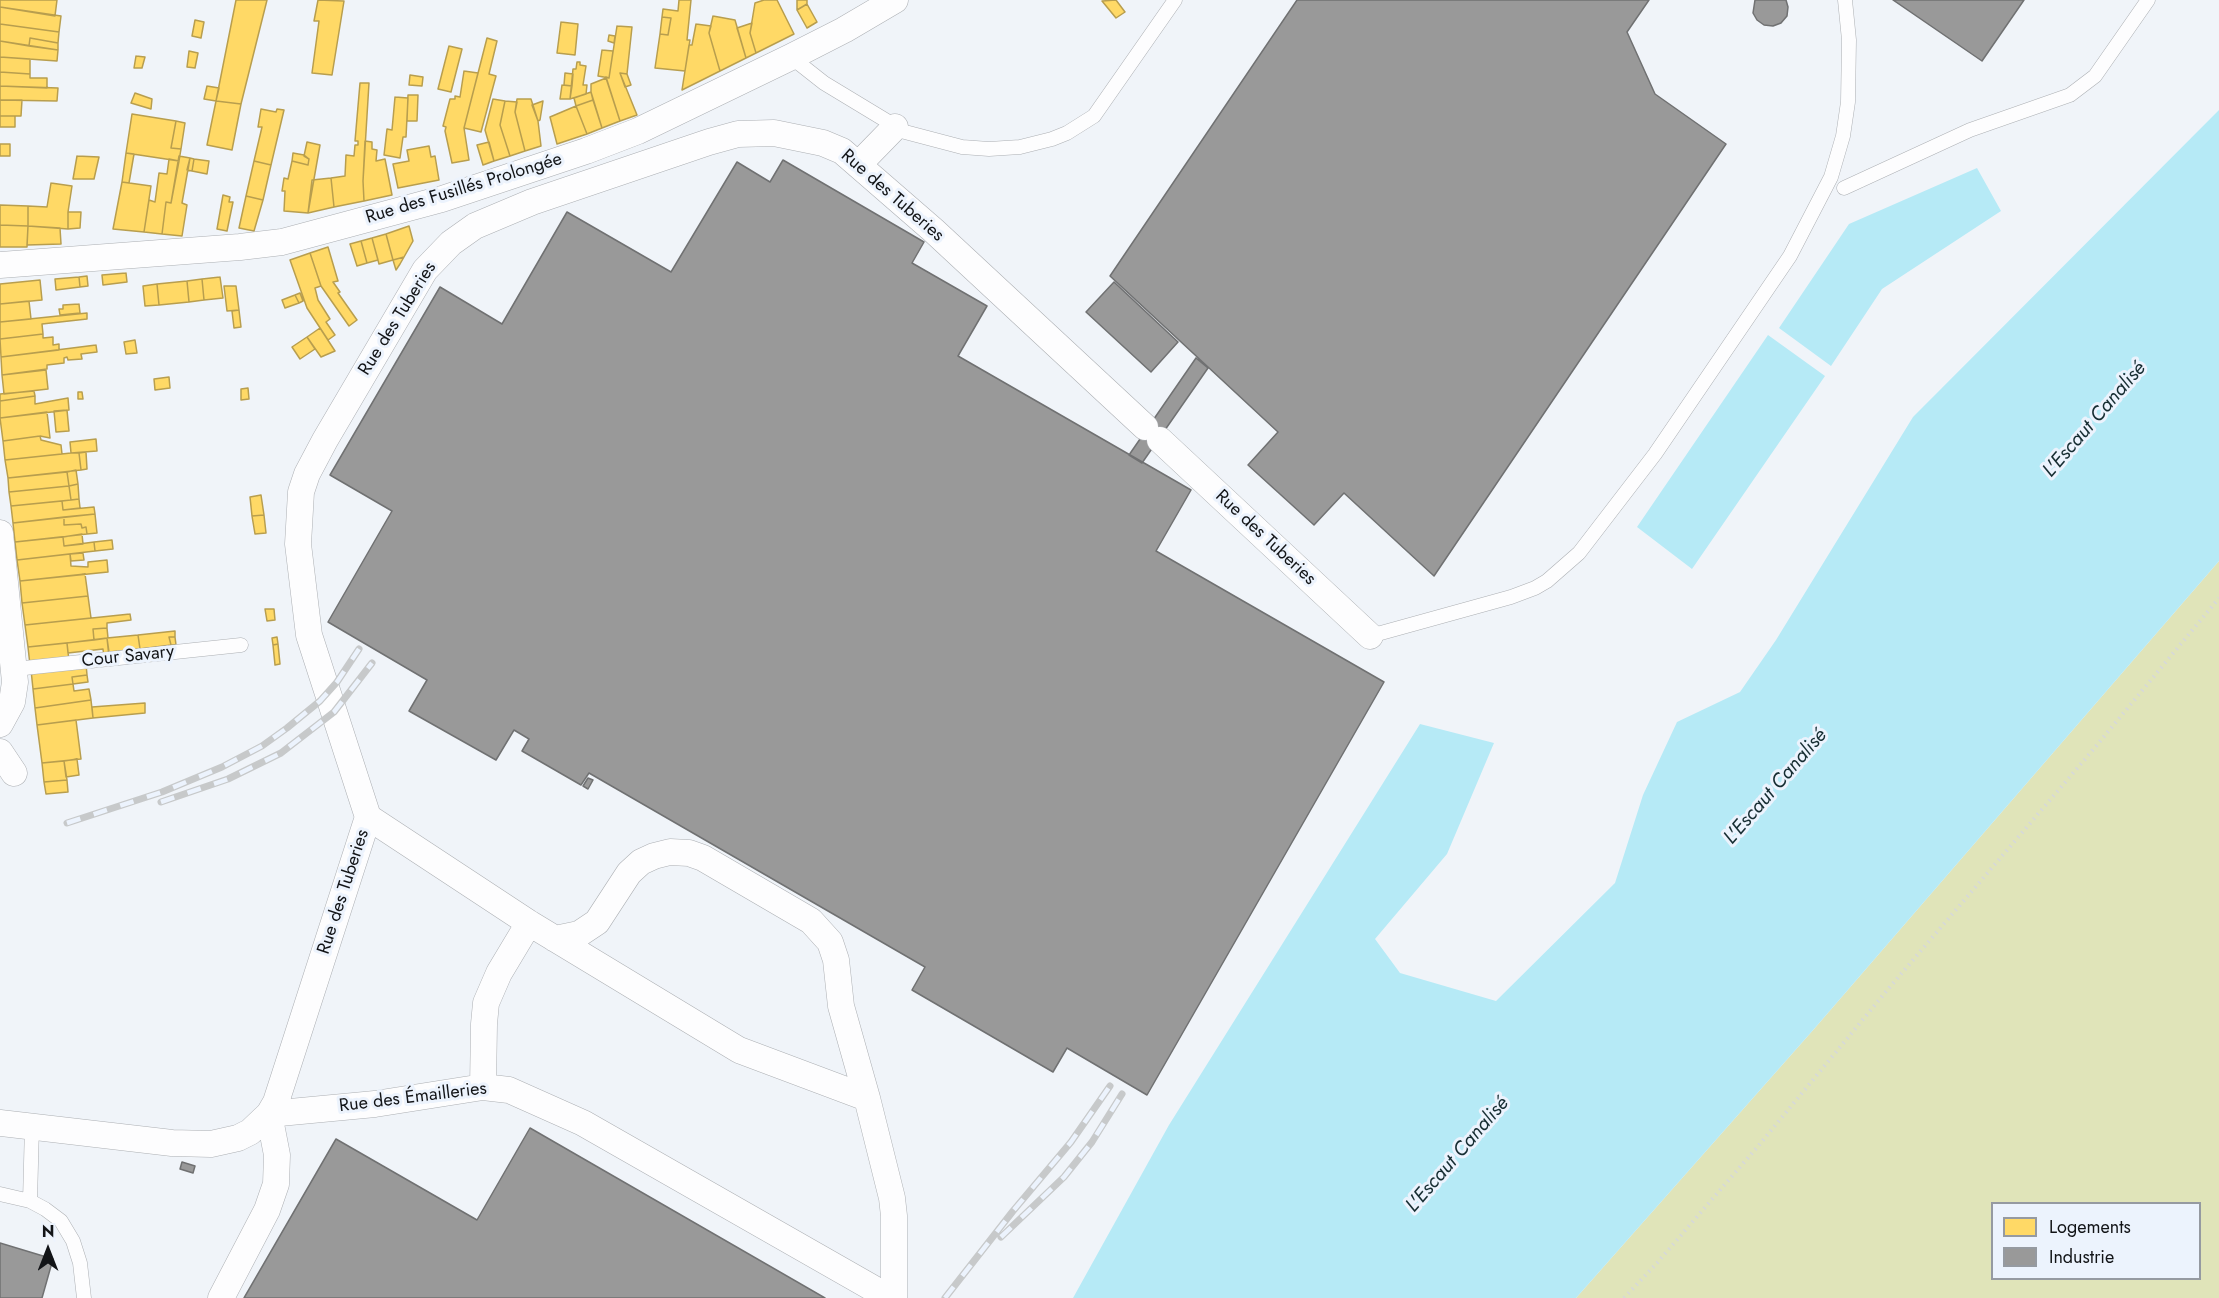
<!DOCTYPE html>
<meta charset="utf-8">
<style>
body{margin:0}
#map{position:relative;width:2219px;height:1298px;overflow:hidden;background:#f0f4f9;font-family:Jost,sans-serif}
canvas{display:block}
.legend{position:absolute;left:1991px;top:1202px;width:210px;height:78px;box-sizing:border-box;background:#ecf3fd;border:2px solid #959aa1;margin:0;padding:8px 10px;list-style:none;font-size:18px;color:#121417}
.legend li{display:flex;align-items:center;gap:12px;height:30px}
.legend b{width:30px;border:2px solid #959aa1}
.north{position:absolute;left:18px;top:1220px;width:60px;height:60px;-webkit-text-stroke:4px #ecf3fd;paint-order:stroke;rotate:0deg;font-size:16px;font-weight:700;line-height:24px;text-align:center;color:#121417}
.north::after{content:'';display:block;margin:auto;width:21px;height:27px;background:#121417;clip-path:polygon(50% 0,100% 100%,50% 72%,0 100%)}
</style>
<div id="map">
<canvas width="2219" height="1298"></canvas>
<ul class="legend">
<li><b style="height:16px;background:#ffd966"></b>Logements</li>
<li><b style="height:16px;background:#999"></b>Industrie</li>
</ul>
<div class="north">N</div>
</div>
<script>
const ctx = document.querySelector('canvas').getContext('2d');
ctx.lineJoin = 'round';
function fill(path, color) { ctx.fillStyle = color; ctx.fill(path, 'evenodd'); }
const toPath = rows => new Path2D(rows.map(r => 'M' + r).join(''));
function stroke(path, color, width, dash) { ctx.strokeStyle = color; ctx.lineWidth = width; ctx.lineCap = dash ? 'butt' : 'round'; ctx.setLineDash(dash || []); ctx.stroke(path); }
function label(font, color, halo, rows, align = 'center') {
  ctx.font = font + ' Jost,sans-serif'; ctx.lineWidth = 6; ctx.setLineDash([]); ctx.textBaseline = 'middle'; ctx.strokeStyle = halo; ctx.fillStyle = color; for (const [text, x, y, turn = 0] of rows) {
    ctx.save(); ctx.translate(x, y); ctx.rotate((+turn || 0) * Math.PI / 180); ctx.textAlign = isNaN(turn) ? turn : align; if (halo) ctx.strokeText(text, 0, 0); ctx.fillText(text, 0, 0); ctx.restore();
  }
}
fill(toPath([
 [2219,561,2219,1298,1576,1298,1814,1029],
 [1992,1204,2200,1204,2200,1278,1992,1278]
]), '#e0e4b9');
fill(toPath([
 [2219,110,2219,561,1814,1029,1576,1298,1073,1298,1169,1125,1420,724,1494,743,1447,854,1375,939,1400,973,1496,1001,1615,883,1643,795,1677,722,1740,692,1776,640,1913,417],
 [1977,168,2001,211,1882,289,1831,366,1779,328,1849,224],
 [1768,335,1825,376,1692,569,1637,527]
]), '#b6eaf6');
const homes = toPath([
 [0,0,57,0,55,16,0,7,0,0],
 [236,0,267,0,241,104,216,101,236,0],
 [318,0,344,1,332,75,312,73,319,21,314,21,318,0],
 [679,0,691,0,687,40,690,40,685,71,655,68,660,34,668,35,671,18,662,17,663,9,678,11,679,0],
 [764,0,777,0,794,34,756,53,750,33,755,3,764,0],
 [797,0,807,0,807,4,797,10,797,0],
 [1116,0,1125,12,1116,18,1102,1,1116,0],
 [807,4,817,22,807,28,797,10,807,4],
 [0,7,61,16,59,32,0,24,0,7],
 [713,16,735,20,746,58,720,71,709,33,713,16],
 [662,17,671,18,668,35,660,34,662,17],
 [195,20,204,22,201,38,192,36,195,20],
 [561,22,578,24,575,55,557,53,561,22],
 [752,23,750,33,756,53,746,58,737,28,752,23],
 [0,24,59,32,58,43,30,38,29,46,0,41,0,24],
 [696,24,711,26,709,33,720,71,682,90,689,45,692,45,696,24],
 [617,26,632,27,627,74,620,73,637,115,620,121,606,77,609,78,617,26],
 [609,35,615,36,614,43,608,41,609,35],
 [30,38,58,43,58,50,29,46,30,38],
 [487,38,497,41,489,74,496,76,481,132,464,128,487,38],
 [0,41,58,50,57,61,0,57,0,41],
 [449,46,462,49,451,92,438,89,449,46],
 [602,50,613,51,609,78,598,76,602,50],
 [189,51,198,53,195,68,187,67,189,51],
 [136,56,145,57,142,68,134,68,136,56],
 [0,57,30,59,30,74,0,72,0,57],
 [577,62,580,62,580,65,586,66,583,85,587,85,586,94,570,99,573,69,576,69,577,62],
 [464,71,478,73,464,128,469,160,452,163,445,131,446,127,443,126,450,99,455,99,455,96,460,97,464,71],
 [0,72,30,74,30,78,47,78,47,88,0,86,0,72],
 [565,73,573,74,572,86,564,85,565,73],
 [620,73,627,74,631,85,625,87,620,73],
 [410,75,423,77,422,86,409,85,410,75],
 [606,78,620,121,602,128,591,92,591,84,606,78],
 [360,83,369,83,363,181,364,201,334,207,331,178,345,176,346,155,354,156,355,145,358,145,358,141,355,141,360,83],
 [562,85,572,86,570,99,560,99,562,85],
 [0,86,58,88,57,101,0,100,0,86],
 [207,86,219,88,216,101,204,99,207,86],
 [591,92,593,100,576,106,574,98,591,92],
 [135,93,152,99,151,109,131,103,135,93],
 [408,95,418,95,417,121,407,121,408,95],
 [395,97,408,98,406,137,403,137,400,158,384,155,387,129,392,130,395,97],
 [493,99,505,101,500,125,510,156,494,161,485,130,493,99],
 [517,99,531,99,538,121,541,146,525,151,515,112,517,99],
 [0,100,22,100,21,116,0,116,0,100],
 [593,100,602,128,587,134,576,106,593,100],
 [216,101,241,104,232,150,207,145,216,101],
 [505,101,517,102,515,112,525,151,510,156,500,125,505,101],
 [543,101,540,120,538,121,532,105,543,101],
 [576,106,587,134,557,144,550,117,576,106],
 [261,109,276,112,277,109,284,110,271,165,254,161,262,127,258,127,261,109],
 [132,114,176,121,171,148,181,149,179,161,126,153,132,114],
 [0,116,15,116,15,127,0,127,0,116],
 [176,121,185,123,181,149,171,148,176,121],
 [365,141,372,142,372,149,377,150,376,161,385,159,392,195,364,201,363,181,365,141],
 [307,142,320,145,308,213,284,211,285,191,282,191,284,178,288,179,292,161,308,165,309,159,304,156,307,142],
 [489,142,494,161,483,165,477,145,489,142],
 [0,144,10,144,10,156,0,156,0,144],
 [429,146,431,157,435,156,439,180,398,188,393,164,409,161,407,150,429,146],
 [126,153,134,154,129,183,122,182,126,153],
 [293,153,304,155,309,159,308,165,292,161,293,153],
 [77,156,99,157,94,179,73,179,77,156],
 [179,156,190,158,182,203,187,205,182,236,162,234,166,202,171,203,179,156],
 [190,158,194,159,192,171,187,170,190,158],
 [169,159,179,161,171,203,166,202,162,234,144,232,149,200,155,202,159,173,167,174,169,159],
 [194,159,209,161,207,174,192,171,194,159],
 [254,161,271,165,263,200,246,196,254,161],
 [331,178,334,207,308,213,312,180,331,178],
 [122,182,151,186,144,232,113,229,122,182],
 [51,183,72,186,68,212,68,229,28,226,28,206,47,207,51,183],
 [223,195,230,197,229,202,233,202,227,231,217,229,223,195],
 [246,196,263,200,254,231,239,228,246,196],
 [0,205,28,206,28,226,0,225,0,205],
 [68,212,81,212,80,228,68,229,68,212],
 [0,225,28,226,27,247,0,247,0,225],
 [28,226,60,228,61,244,27,245,28,226],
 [409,226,413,241,404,257,393,260,386,234,409,226],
 [386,234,393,260,379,264,372,238,386,234],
 [372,238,378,260,367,263,361,241,372,238],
 [361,241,367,263,357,266,350,244,361,241],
 [328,247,338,281,333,282,340,292,338,293,357,320,349,326,321,286,310,253,328,247],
 [310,253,321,286,315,288,318,300,330,319,326,322,335,335,328,340,307,308,290,260,310,253],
 [404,257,400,264,396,270,393,260,404,257],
 [126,273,127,282,103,285,102,275,126,273],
 [87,276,88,286,80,287,79,277,87,276],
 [79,277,80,287,56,290,55,279,79,277],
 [220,277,223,298,204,300,202,279,220,277],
 [202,279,204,300,189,302,187,281,202,279],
 [40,280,42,300,0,304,0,284,40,280],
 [187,281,189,302,159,305,157,284,187,281],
 [157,284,159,305,145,306,143,286,157,284],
 [224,286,236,286,239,310,227,311,224,286],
 [300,293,303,301,299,303,295,295,300,293],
 [295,295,299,303,285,308,282,300,295,295],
 [29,301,31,319,0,322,0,304,29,301],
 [79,304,80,313,60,315,59,309,63,309,63,305,79,304],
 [239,310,241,327,234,328,232,311,239,310],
 [87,313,87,319,42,324,43,334,0,339,0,322,87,313],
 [320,328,335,351,321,357,307,337,320,328],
 [43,334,43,338,53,337,53,345,59,344,59,350,1,357,0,339,43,334],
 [307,337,315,349,300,359,292,347,307,337],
 [135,340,137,353,126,354,124,342,135,340],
 [96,345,97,352,81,354,82,359,68,360,67,357,64,358,64,363,47,365,47,369,2,375,1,357,96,345],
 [46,370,48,389,4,394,2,375,46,370],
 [169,377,170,388,155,390,154,379,169,377],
 [248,388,249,399,241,400,241,389,248,388],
 [34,391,35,396,0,401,0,394,34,391],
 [78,392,82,392,83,399,78,399,78,392],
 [35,396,35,404,68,398,69,410,0,418,0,401,35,396],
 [67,410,69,431,56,432,54,411,67,410],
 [47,412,50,438,40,436,3,441,0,418,47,412],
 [40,436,41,440,61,445,62,454,5,460,3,441,40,436],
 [96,439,97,451,71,453,70,442,96,439],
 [86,452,87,469,81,470,79,453,86,452],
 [71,453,79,453,81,470,8,478,5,460,71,453],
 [76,470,78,484,69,486,67,472,76,470],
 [67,472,69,486,9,492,8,478,67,472],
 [78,484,79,499,71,500,69,486,78,484],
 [69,486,71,500,11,506,9,492,69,486],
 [261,495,264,515,252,516,250,497,261,495],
 [79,499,80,508,63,510,62,501,79,499],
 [62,501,63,510,94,507,95,514,13,523,11,506,62,501],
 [95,514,97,533,87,534,86,527,82,528,81,524,64,525,64,517,95,514],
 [264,515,266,533,255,534,252,516,264,515],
 [64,517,64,525,81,524,82,528,86,527,87,534,15,542,13,523,64,517],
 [82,534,83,544,64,546,63,537,82,534],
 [63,537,64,546,94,542,95,551,17,560,15,542,63,537],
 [112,540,113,549,95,551,94,542,112,540],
 [83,553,84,560,71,561,70,554,83,553],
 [70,554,71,566,88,567,88,562,107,560,108,572,20,581,17,560,70,554],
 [85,574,88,596,22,603,20,581,85,574],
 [88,596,91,618,25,625,22,603,88,596],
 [265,609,274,609,275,620,267,621,265,609],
 [130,614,131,620,107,623,107,628,93,629,94,640,28,647,25,625,130,614],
 [107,628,108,638,94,640,93,629,107,628],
 [175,631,175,637,169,637,171,645,140,649,138,635,175,631],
 [138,635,140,649,109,652,107,638,138,635],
 [169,637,175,637,176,645,171,645,169,637],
 [277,637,278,644,273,645,272,638,277,637],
 [107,638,109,657,104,657,103,649,68,653,67,643,107,638],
 [67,643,69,661,30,665,28,647,67,643],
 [278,644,280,664,275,665,273,645,278,644],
 [86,664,87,675,72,677,73,684,33,689,31,670,86,664],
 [87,675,88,682,73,684,72,677,87,675],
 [73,684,74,691,89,689,91,700,35,708,33,689,73,684],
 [91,700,93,718,37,725,35,708,91,700],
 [145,703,145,713,93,718,92,707,145,703],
 [76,720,81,759,42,763,37,725,76,720],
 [77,759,79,775,66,777,64,761,77,759],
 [64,761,67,780,44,782,42,763,64,761],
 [67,780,68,792,46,794,44,782,67,780]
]);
fill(homes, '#ffd966');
stroke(homes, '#b89e4e', 1.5);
const industry = toPath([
 [1297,0,1649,0,1627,32,1655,94,1726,144,1434,576,1344,493,1314,525,1248,465,1278,432,1110,276,1297,0],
 [1755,0,1786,0,1788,7,1787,16,1781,23,1773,26,1764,25,1757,20,1753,13,1755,0],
 [1893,0,2024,0,1982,61,1893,0],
 [783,160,924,242,912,263,987,306,958,356,1191,490,1156,551,1384,682,1147,1095,1067,1048,1053,1072,912,990,925,967,589,773,581,785,522,751,529,739,514,730,496,760,409,711,427,680,328,622,392,511,330,475,440,287,502,324,567,212,671,272,737,162,770,182,783,160],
 [1114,282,1178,342,1151,372,1086,312,1114,282],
 [1196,358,1208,368,1142,463,1129,455,1196,358],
 [588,778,593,780,588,789,583,786,588,778],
 [530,1128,825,1298,244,1298,336,1139,477,1220,530,1128],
 [182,1162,195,1166,193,1173,180,1169,182,1162],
 [0,1243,53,1259,42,1298,0,1298,0,1243]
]);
fill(industry, '#999');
stroke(industry, '#707172', 1.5);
const service = toPath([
 [791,57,824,83,905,132,962,147,989,149,1020,147,1052,139,1067,133,1094,116,1175,0],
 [1844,188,1970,130,2070,95,2095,76,2148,0],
 [1370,636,1511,597,1535,588,1547,581,1579,553,1655,454,1790,256,1831,177,1843,136,1848,102,1849,40,1845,0],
 [15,669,241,645],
 [0,1194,30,1201,45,1209,61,1221,73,1241,80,1263,84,1298],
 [30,1201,32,1126]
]);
const minor = toPath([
 [858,165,895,127],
 [0,265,240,247,282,242,442,199,586,151,638,131,791,57,844,30,895,0],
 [1160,440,1370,636],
 [0,533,15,682,12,702,0,724],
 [0,752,14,773],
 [368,817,529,923,739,1050,867,1098,892,1198,894,1216,894,1298],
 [555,939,579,934,597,922,629,873,641,862,654,856,670,852,689,853,703,858,811,921,830,942,836,960,841,1006,867,1098],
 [483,1087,484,1024,486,1003,499,973,529,923],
 [269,1114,375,1104,483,1087,509,1090,583,1123,890,1298],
 [0,1123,172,1143,211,1144,238,1138,250,1132,269,1114,276,1102,368,817,309,635,298,544,301,492,307,474,325,440,425,270,451,243,475,226,532,202,709,142,738,134,774,133,823,143,842,151,933,230,1145,427],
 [221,1298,267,1210,276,1184,277,1155,269,1114]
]);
stroke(service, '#acafb3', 15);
stroke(minor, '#acafb3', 27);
stroke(toPath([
 [1624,1298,1657,1263,1759,1145,1889,988,2092,751,2219,598]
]), '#d6d8da', 4, [1.5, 4.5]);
stroke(service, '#fdfdfe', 14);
stroke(minor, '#fdfdfe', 26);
const rail = toPath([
 [161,802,228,779,281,753,334,712,372,663],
 [67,823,162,792,222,767,262,746,287,728,320,701,337,682,359,649],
 [1001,1237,1064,1177,1092,1142,1122,1094],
 [945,1298,1013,1211,1071,1142,1110,1086]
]);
stroke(rail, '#c7c9ca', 7);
stroke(rail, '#ecf3fd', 4.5, [14]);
label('18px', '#121417', '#ecf3fd', [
 ["Rue des Fusillés Prolongée",464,189,-17],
 ["Rue des Tuberies",892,196,41],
 ["Rue des Tuberies",398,319,-58],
 ["Rue des Tuberies",1265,538,43],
 ["Cour Savary",128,657,-6],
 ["Rue des Tuberies",344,892,-72],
 ["Rue des Émailleries",413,1098,-7]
]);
label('italic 20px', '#162d32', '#ecf3fd', [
 ["L'Escaut Canalisé",2095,420,-49],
 ["L'Escaut Canalisé",1776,787,-49],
 ["L'Escaut Canalisé",1458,1155,-49]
]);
</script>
